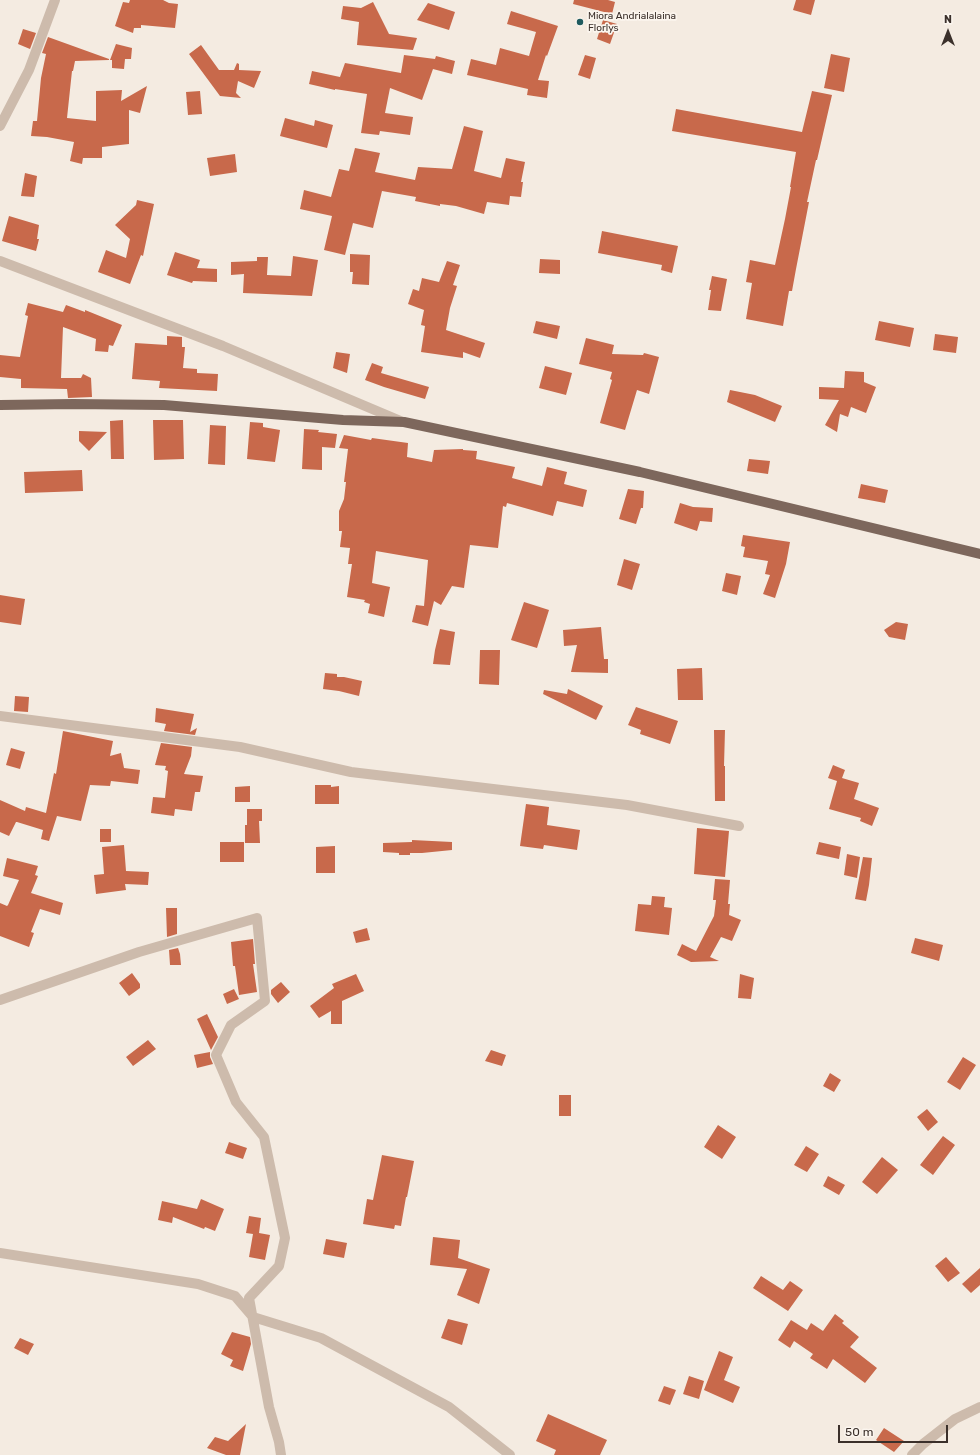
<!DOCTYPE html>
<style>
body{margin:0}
#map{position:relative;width:980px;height:1455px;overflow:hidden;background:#f4ebe1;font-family:Rubik,sans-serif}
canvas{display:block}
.north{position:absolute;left:928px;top:12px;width:40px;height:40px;-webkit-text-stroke:3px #fbf5ee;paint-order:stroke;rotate:0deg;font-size:11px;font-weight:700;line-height:16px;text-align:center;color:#3b302b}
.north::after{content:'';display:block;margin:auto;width:14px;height:18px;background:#3b302b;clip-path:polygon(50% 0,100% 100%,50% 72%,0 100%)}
.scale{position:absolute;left:838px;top:1425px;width:110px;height:18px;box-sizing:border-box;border:2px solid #3b302b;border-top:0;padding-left:5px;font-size:12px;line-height:14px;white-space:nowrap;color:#3b302b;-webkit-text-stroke:3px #fbf5ee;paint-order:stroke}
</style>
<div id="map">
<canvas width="980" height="1455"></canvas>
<div class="north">N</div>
<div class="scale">50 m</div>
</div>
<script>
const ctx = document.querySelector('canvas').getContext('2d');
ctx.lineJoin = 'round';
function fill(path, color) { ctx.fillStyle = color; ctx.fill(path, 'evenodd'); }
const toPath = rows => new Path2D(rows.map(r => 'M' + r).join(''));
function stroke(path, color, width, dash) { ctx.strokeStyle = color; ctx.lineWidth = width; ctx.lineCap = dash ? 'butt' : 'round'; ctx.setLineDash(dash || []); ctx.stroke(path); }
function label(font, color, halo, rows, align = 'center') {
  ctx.font = font + ' Rubik,sans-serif'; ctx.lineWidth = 3.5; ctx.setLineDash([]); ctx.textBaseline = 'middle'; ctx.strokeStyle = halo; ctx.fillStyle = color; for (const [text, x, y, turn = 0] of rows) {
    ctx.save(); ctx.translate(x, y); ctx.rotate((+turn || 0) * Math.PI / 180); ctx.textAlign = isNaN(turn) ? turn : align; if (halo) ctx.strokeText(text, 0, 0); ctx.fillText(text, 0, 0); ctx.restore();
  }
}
fill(toPath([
 [130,0,163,0,169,3,178,4,175,28,141,25,141,28,134,28,133,33,115,26,123,2,129,3],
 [574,0,608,0,615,2,612,14,573,4],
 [796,0,815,0,811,15,793,10],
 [373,2,389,34,417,38,413,50,357,45,359,22,341,19,343,6,361,8],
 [428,3,455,12,449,30,417,20],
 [511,11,558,26,547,56,546,55,538,80,549,81,547,98,527,95,528,89,467,75,471,59,496,65,500,48,529,56,536,32,507,24],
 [603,20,617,24,610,44,597,39],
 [23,29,36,33,30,49,18,44],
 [48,37,109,59,109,60,75,61,73,71,72,71,67,118,96,121,96,91,122,90,121,101,147,86,140,113,129,110,129,144,102,147,102,158,83,158,82,164,70,161,74,142,47,137,31,136,33,121,37,121,41,78,46,54,42,53],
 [116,44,132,48,131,59,125,59,124,69,112,68,112,60,110,60],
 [201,45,219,70,234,70,237,63,239,64,239,70,261,71,254,88,238,81,236,93,241,98,220,96,189,54],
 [831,54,850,58,844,92,824,88],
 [404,55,435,59,436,56,455,61,452,74,433,69,422,100,390,88,385,113,413,117,410,135,380,131,379,135,361,133,367,94,335,89,335,90,309,84,312,71,340,77,345,63,401,73],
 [585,55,596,58,590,79,578,75],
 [200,91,202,114,188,115,186,92],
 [812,91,832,95,817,160,816,160,807,202,809,202,796,269,792,291,789,291,783,326,746,319,752,283,746,282,750,260,775,265,785,219,791,187,790,187,796,152,672,131,676,109,802,132],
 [285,118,314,126,315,120,333,125,327,148,280,136],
 [464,126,483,131,474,171,501,178,506,158,525,162,521,182,523,182,521,197,510,196,509,205,487,202,484,214,456,206,440,204,440,206,415,201,416,197,382,191,373,228,353,223,345,255,324,250,332,216,300,209,304,190,331,197,339,169,349,171,355,148,380,153,375,172,415,180,418,167,452,169],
 [235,154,237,172,210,176,207,158],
 [25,173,37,176,34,197,21,196],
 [137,200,154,204,143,256,141,255,130,284,98,272,106,250,126,258,130,239,115,225,136,205],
 [9,216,39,225,37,239,39,239,36,251,2,241],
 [602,231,678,246,672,273,661,270,662,265,598,253],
 [175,252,200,260,197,268,217,269,217,282,193,281,192,283,167,275],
 [350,254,370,255,369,285,352,284,353,272,350,272],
 [293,256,318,260,312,296,243,293,244,274,231,275,231,262,257,261,257,257,268,257,267,275,291,276],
 [540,259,560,260,560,274,539,273],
 [447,261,460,265,453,285,457,286,450,308,446,330,485,343,480,358,463,352,463,358,421,352,425,326,421,325,424,310,408,304,413,289,419,291,422,278,439,282],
 [712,276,727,279,721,311,708,310,711,290,709,290],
 [28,303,63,312,66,305,85,312,85,310,122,325,113,346,109,345,108,352,95,351,96,339,63,327,61,378,81,378,83,374,91,378,92,397,68,398,67,389,21,388,21,379,0,377,0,355,20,357,28,316,25,315],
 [536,321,560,326,557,339,533,333],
 [879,321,914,328,910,347,875,340],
 [935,334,958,337,956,353,933,350],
 [167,336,182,337,182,347,185,347,183,368,197,369,197,373,218,374,217,391,159,388,160,381,132,379,135,343,167,345],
 [586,338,614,345,612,354,643,355,644,353,659,357,649,394,637,390,625,430,600,423,612,380,610,379,612,372,579,364],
 [336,352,350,354,347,373,333,368],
 [372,363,383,367,381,373,429,387,425,399,384,387,365,380],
 [545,366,572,373,566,395,539,388],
 [845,371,864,372,864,382,876,387,866,413,851,407,848,417,840,414,837,432,825,425,839,400,819,399,819,387,844,388],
 [730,390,755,395,782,406,775,422,727,402],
 [123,420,124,459,111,459,110,421],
 [153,420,183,420,184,459,154,460],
 [250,422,263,423,263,427,280,430,275,462,247,459],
 [210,425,226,426,225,465,208,464],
 [304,429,319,430,318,432,337,434,335,448,322,447,322,470,302,469],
 [79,431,107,432,89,451,79,441],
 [344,435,371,440,372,438,408,443,407,457,432,462,434,450,463,449,463,450,477,451,476,459,515,467,512,478,542,486,547,467,567,472,564,484,587,490,583,507,557,501,553,516,507,503,506,507,503,506,498,548,470,545,464,588,452,586,441,605,434,601,428,626,412,622,416,605,424,606,428,560,376,551,372,583,390,587,384,617,368,613,370,604,364,602,365,600,347,597,352,564,348,564,350,548,340,547,342,531,339,531,339,511,344,499,346,482,344,482,348,449,339,448],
 [749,459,770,461,768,474,747,471],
 [82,470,83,491,25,493,24,472],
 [861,484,888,490,885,503,858,498],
 [628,489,644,491,643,508,641,508,636,524,619,519],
 [680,503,693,507,713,508,712,522,700,521,697,531,674,523],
 [743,535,790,542,786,564,775,598,763,594,770,575,765,574,768,561,743,557,745,547,741,546],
 [624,559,640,564,632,590,617,585],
 [726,573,741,576,737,595,722,591],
 [0,595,25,599,21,625,0,622],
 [524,602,549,610,537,648,511,640],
 [896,622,908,624,905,640,889,637,884,630],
 [601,627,604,659,608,659,608,673,571,672,577,645,564,646,563,630],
 [440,629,455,632,450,665,433,664,435,650],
 [480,650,500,650,499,685,479,684],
 [702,668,703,700,678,700,677,669],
 [325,673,337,674,337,677,344,677,362,681,359,696,339,691,323,689],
 [568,689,603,706,596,720,543,694,544,690,567,694],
 [15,696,29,697,28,712,14,711],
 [636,707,678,721,670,744,640,734,641,730,628,725],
 [156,708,194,714,190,732,197,728,195,735,164,731,166,724,155,722],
 [714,730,725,730,724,766,725,766,725,801,715,801],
 [63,731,113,741,110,756,121,753,124,768,140,770,138,784,111,781,110,786,90,785,81,821,57,816,49,841,41,839,43,830,17,822,16,822,9,836,0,832,0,800,25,811,26,807,46,813,54,773,56,774],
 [161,743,192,747,191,756,184,774,203,776,200,792,195,792,192,811,175,809,174,816,151,813,153,797,165,798,168,771,165,770,166,766,155,765],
 [11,748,25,752,20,769,6,765],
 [833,765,845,770,842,778,859,783,854,799,879,808,872,826,860,821,861,818,829,809,837,781,828,778],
 [315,785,331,785,331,787,339,786,339,804,315,804],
 [250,786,250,802,235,802,235,787],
 [526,804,549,807,547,825,580,830,577,850,544,845,543,849,520,846],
 [247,809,262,809,262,821,259,821,260,843,245,843,245,825,247,825],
 [697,828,729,831,725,877,694,874],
 [100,829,111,829,111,842,100,842],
 [412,840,452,842,452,850,422,853,410,853,410,855,399,855,399,853,383,852,383,843,412,842],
 [220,842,244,842,244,862,220,862],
 [819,842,841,847,839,859,816,854],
 [124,845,126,871,149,872,148,885,125,884,126,890,96,894,94,875,104,874,102,847],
 [335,846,335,873,316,873,316,847],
 [847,854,860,857,857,878,844,875],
 [863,857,872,858,869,885,866,901,855,899],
 [7,858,38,866,35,875,38,876,31,893,63,903,60,915,40,909,31,932,34,933,29,947,0,936,0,903,7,906,8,905,19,880,3,876],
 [715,879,730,880,728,904,730,904,729,915,741,920,732,941,721,937,710,957,719,961,691,962,677,955,682,944,696,951,714,916,716,900,713,900],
 [652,896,665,897,664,907,672,908,669,935,635,931,638,904,651,905],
 [166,908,177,908,177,934,167,937],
 [367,928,370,940,356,943,353,932],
 [915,938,943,945,939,961,911,953],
 [253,939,255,964,253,964,257,992,239,995,235,966,233,966,231,942],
 [178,948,180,954,181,965,170,965,169,950],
 [132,973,140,984,140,988,129,996,119,983],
 [356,974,364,991,342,1001,342,1024,331,1024,331,1011,319,1018,310,1006,334,988,332,984],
 [740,974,754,978,751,999,738,998],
 [281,982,290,992,278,1003,271,994,271,990],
 [234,989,239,999,227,1004,223,994],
 [207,1014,218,1037,211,1050,197,1019],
 [148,1040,156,1049,133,1066,126,1057],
 [491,1050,506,1055,502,1066,485,1061],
 [210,1052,210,1057,213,1064,197,1068,194,1055],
 [963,1057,976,1065,960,1090,947,1082],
 [830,1073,841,1080,834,1092,823,1086],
 [559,1095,571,1095,571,1116,559,1116],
 [927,1109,938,1122,928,1131,917,1117],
 [718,1125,736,1137,722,1159,704,1147],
 [943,1136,955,1145,933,1175,920,1165],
 [229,1142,247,1148,243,1159,225,1153],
 [806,1146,819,1154,807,1172,794,1165],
 [382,1155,414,1161,407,1197,406,1197,401,1226,395,1225,394,1229,363,1224,367,1199,373,1200],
 [882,1157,898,1170,877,1194,862,1182],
 [828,1176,845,1185,839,1195,823,1186],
 [201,1199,224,1209,215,1231,205,1227,204,1229,173,1217,172,1223,158,1220,162,1201,197,1209],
 [249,1216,261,1218,259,1233,270,1235,265,1260,249,1257,253,1234,246,1233],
 [433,1237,460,1240,458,1258,490,1269,479,1304,457,1295,467,1269,430,1265],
 [326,1239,347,1243,344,1258,323,1254],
 [946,1257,960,1273,948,1282,935,1266],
 [980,1268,980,1285,971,1293,962,1284],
 [761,1276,783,1290,790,1281,803,1290,788,1311,753,1288],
 [835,1314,844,1321,842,1323,859,1337,850,1347,877,1368,865,1383,833,1359,827,1369,810,1358,813,1354,794,1341,790,1348,778,1340,791,1320,807,1330,811,1323,823,1331],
 [448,1319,468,1324,462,1345,441,1338],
 [232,1332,250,1337,251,1344,243,1371,230,1366,233,1360,221,1354],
 [20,1338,34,1344,28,1355,14,1348],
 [719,1351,733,1357,724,1380,740,1387,733,1403,704,1390],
 [689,1376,704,1381,699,1399,683,1394],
 [664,1386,676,1390,670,1405,658,1401],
 [548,1414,607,1440,600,1455,554,1455,556,1450,536,1441],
 [246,1424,240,1455,226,1455,207,1448,215,1437,228,1441],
 [884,1428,904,1441,894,1452,876,1440]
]), '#c8694b');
stroke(toPath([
 [0,126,29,70,55,0],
 [0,261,223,346,403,422],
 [0,716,240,747,351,772,627,805,739,826],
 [0,1000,139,952,257,918,265,1001,231,1025,216,1055,236,1102,264,1137,285,1238,279,1266,249,1298,269,1407,279,1442,281,1455],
 [0,1253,198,1284,235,1296,253,1317,321,1338,449,1407,510,1455],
 [912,1455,923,1444,955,1419,980,1407]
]), '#cdbbac', 10);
stroke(toPath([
 [0,405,73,404,164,405,343,420,404,422,640,472,980,554]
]), '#7d675c', 10);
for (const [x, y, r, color] of [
 [580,22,4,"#1f5a5e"]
]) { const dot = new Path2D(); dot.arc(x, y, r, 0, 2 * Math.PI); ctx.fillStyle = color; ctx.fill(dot); stroke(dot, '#fbf5ee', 1.5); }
label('10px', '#3b302b', '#fbf5ee', [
 ["Miora Andrialalaina",588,16],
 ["Florlys",588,28]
], 'left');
</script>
